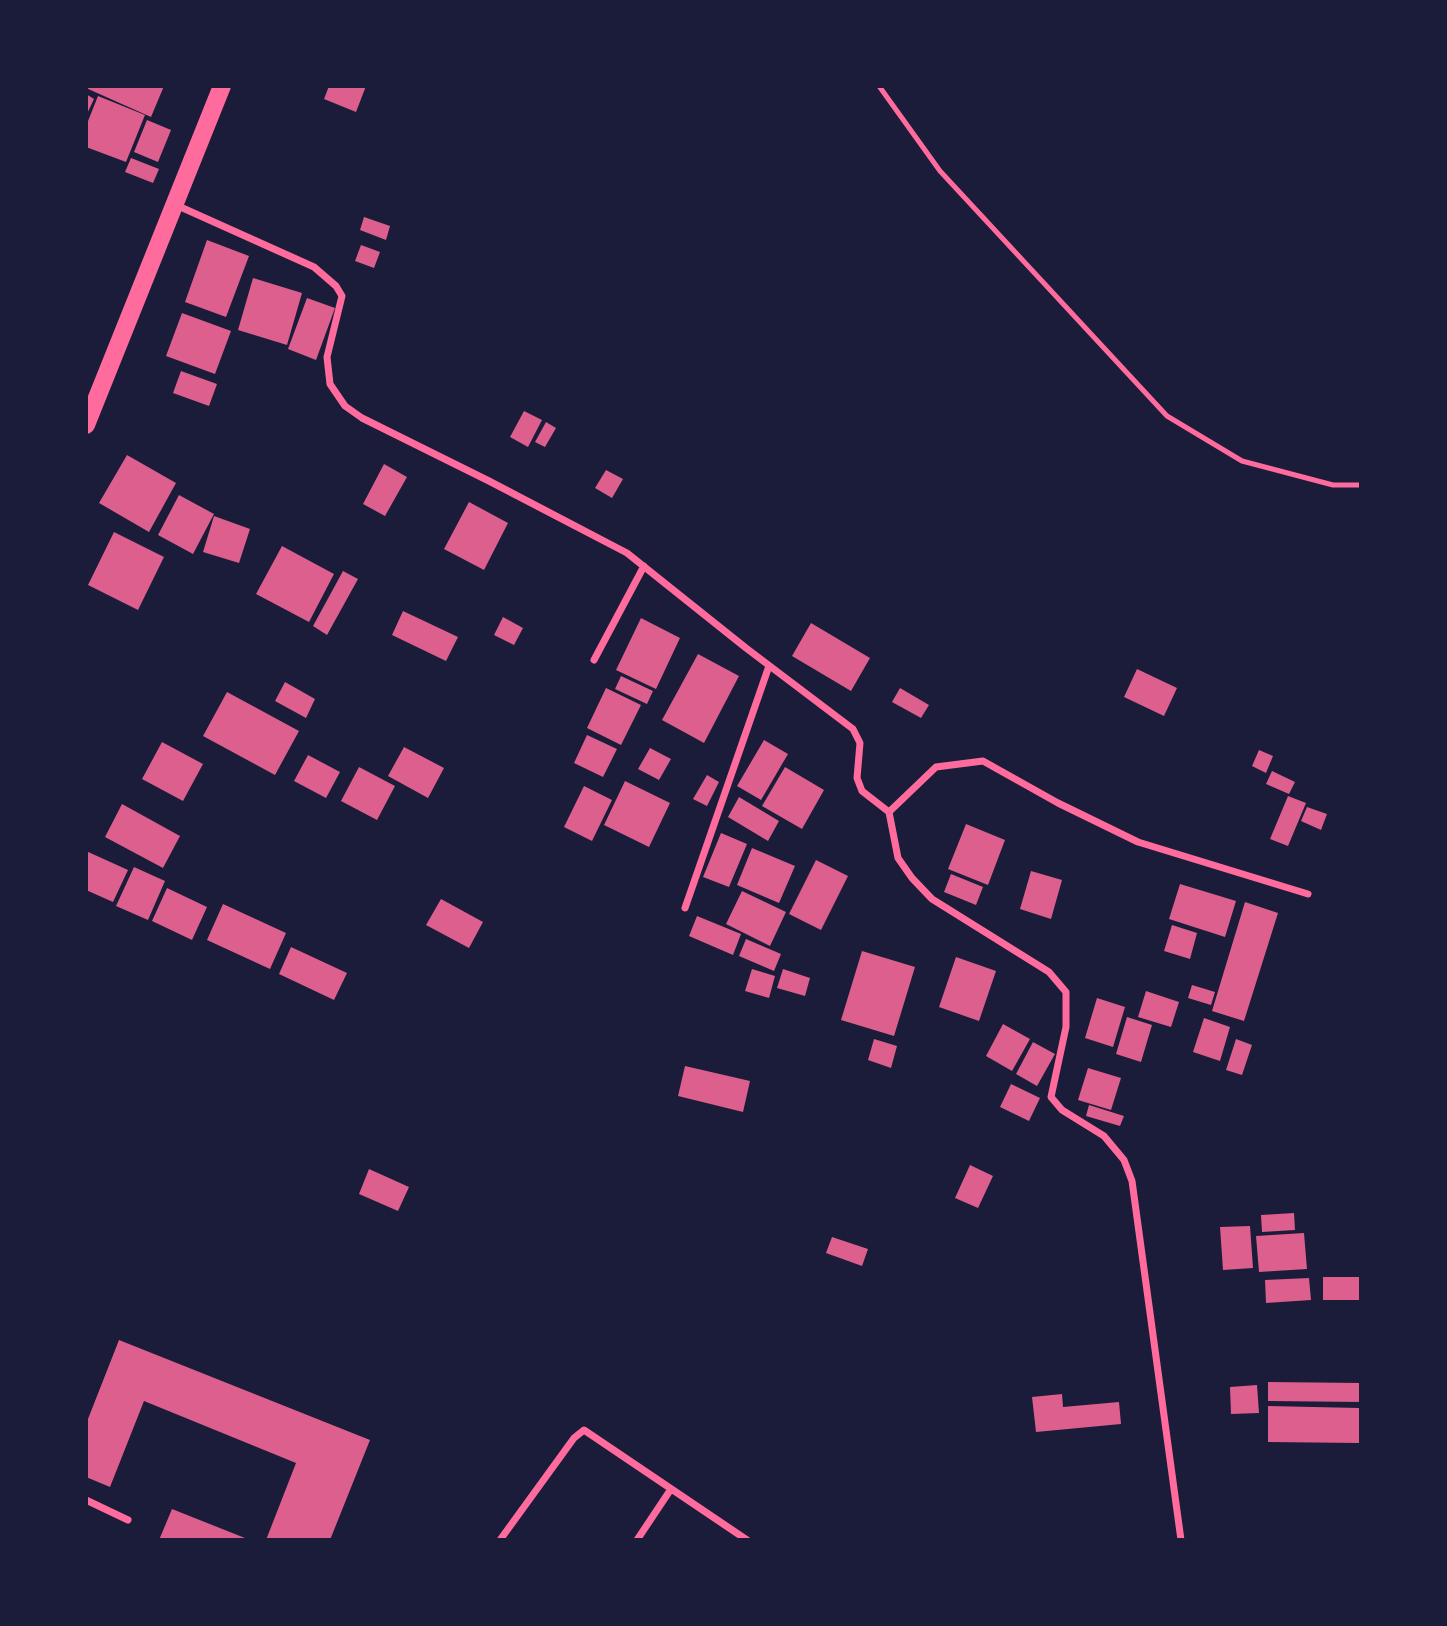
<!DOCTYPE html>
<style>
body{margin:0}
#map{position:relative;width:1447px;height:1626px;overflow:hidden;background:#1b1b3a;font-family:"Work Sans",sans-serif}
canvas{display:block}
.frame{position:absolute;inset:0;border:88px solid #1b1b3a;pointer-events:none}
</style>
<div id="map">
<canvas width="1447" height="1626"></canvas>
<div class="frame"></div>
</div>
<script>
const ctx = document.querySelector('canvas').getContext('2d');
ctx.lineJoin = 'round';
function fill(path, color) { ctx.fillStyle = color; ctx.fill(path, 'evenodd'); }
const toPath = rows => new Path2D(rows.map(r => 'M' + r).join(''));
function stroke(path, color, width, dash) { ctx.strokeStyle = color; ctx.lineWidth = width; ctx.lineCap = dash ? 'butt' : 'round'; ctx.setLineDash(dash || []); ctx.stroke(path); }
fill(toPath([
 [86,86,164,86,151,117,86,88],
 [329,86,366,86,356,112,324,99],
 [86,94,94,99,86,116],
 [98,96,145,115,126,162,86,147,86,126],
 [147,120,171,130,158,162,134,152],
 [131,158,159,169,153,183,125,172],
 [364,217,390,226,386,240,360,230],
 [207,240,249,256,226,317,185,302],
 [361,245,380,252,374,268,355,261],
 [253,278,302,293,287,345,238,330],
 [307,298,335,308,316,360,288,349],
 [182,313,231,331,215,374,166,356],
 [181,371,217,384,209,406,173,393],
 [524,411,542,420,528,447,510,437],
 [546,422,556,428,545,447,535,442],
 [127,455,176,483,149,532,99,503],
 [384,464,407,477,385,516,363,504],
 [606,470,623,479,612,498,595,488],
 [179,495,214,514,193,554,158,535],
 [469,502,508,523,484,570,444,549],
 [214,516,250,529,239,563,203,552],
 [114,532,164,557,138,610,88,585],
 [282,546,334,574,309,622,256,594],
 [343,571,358,579,327,635,313,626],
 [403,611,458,637,446,661,392,635],
 [503,617,523,628,514,645,494,635],
 [641,618,680,638,656,689,616,670],
 [811,623,870,658,851,691,792,656],
 [698,654,739,676,704,743,662,720],
 [1137,669,1177,688,1164,716,1124,697],
 [621,676,653,691,647,704,615,689],
 [285,682,315,699,306,718,275,701],
 [606,688,641,705,621,745,587,728],
 [900,688,929,705,921,718,892,702],
 [227,692,299,731,275,775,203,736],
 [587,735,617,749,603,777,574,763],
 [764,740,788,754,761,800,737,786],
 [162,742,203,764,183,801,142,779],
 [404,747,444,768,428,798,388,776],
 [650,748,671,759,659,780,638,769],
 [1259,750,1273,756,1266,773,1252,766],
 [308,755,340,772,326,798,294,781],
 [359,767,395,786,377,820,341,801],
 [785,767,824,790,802,829,762,806],
 [1272,771,1295,782,1289,794,1266,784],
 [707,775,719,782,707,806,693,799],
 [625,781,670,803,649,847,604,825],
 [584,786,612,800,592,841,564,827],
 [1288,796,1306,803,1288,846,1270,839],
 [739,797,779,821,768,841,728,817],
 [122,804,180,836,163,868,105,837],
 [1307,807,1327,814,1321,830,1301,821],
 [966,824,1005,840,988,885,948,869],
 [721,833,747,844,729,887,703,877],
 [752,848,795,866,779,903,737,885],
 [86,851,128,870,113,902,86,890],
 [816,860,848,876,821,930,789,914],
 [134,867,165,881,148,920,116,906],
 [1031,871,1062,880,1051,919,1020,909],
 [951,874,983,887,976,905,944,892],
 [1180,884,1236,901,1225,937,1169,919],
 [167,888,207,907,192,940,152,921],
 [742,891,786,912,770,946,726,924],
 [441,899,483,922,469,948,426,925],
 [1245,902,1278,913,1244,1021,1212,1011],
 [223,904,286,933,270,969,207,940],
 [697,916,741,934,733,955,689,936],
 [1172,925,1197,933,1190,959,1164,951],
 [746,939,781,954,774,971,739,956],
 [291,947,347,973,334,1000,279,974],
 [862,951,915,967,894,1036,841,1020],
 [956,957,996,971,979,1021,939,1007],
 [752,969,775,976,769,998,745,991],
 [783,969,810,978,805,996,777,988],
 [1192,985,1215,992,1211,1005,1188,998],
 [1146,991,1179,1002,1171,1027,1138,1017],
 [1097,998,1125,1007,1113,1047,1085,1038],
 [1127,1017,1152,1025,1141,1062,1116,1054],
 [1204,1018,1230,1027,1220,1061,1193,1052],
 [1003,1024,1030,1039,1012,1071,986,1056],
 [874,1039,897,1046,891,1068,868,1060],
 [1236,1039,1252,1045,1242,1075,1226,1070],
 [1033,1042,1055,1054,1037,1086,1016,1074],
 [685,1066,750,1081,743,1112,678,1096],
 [1088,1068,1121,1078,1111,1110,1078,1100],
 [1011,1084,1040,1098,1029,1121,1000,1107],
 [1089,1105,1124,1116,1120,1126,1086,1116],
 [970,1165,993,1176,978,1208,955,1198],
 [369,1169,409,1187,398,1211,359,1194],
 [1294,1213,1295,1230,1262,1232,1261,1215],
 [1250,1226,1253,1268,1223,1270,1220,1227],
 [1304,1233,1307,1269,1259,1272,1256,1236],
 [832,1237,868,1249,862,1266,826,1253],
 [1323,1277,1361,1277,1361,1300,1323,1300],
 [1309,1278,1311,1300,1266,1303,1265,1280],
 [119,1340,370,1440,330,1540,266,1540,296,1463,144,1401,110,1487,86,1477,86,1424],
 [1268,1382,1361,1383,1361,1402,1268,1401],
 [1257,1385,1259,1413,1231,1414,1230,1387],
 [1062,1394,1063,1407,1119,1402,1121,1424,1036,1432,1032,1397],
 [1268,1406,1359,1408,1359,1443,1268,1442],
 [172,1509,250,1540,159,1540]
]), '#dd5f8e');
stroke(toPath([
 [879,86,940,171,1167,416,1242,461,1333,485,1361,485]
]), '#ff6b9d', 5);
stroke(toPath([
 [176,205,314,267,336,286,342,296,327,357,330,384,345,406,362,418,489,481,627,553,746,648,853,729,860,743,857,778,862,791,889,812,898,858,912,878,932,899,1049,972,1066,992,1066,1027,1051,1097,1062,1110,1104,1136,1124,1160,1132,1181,1181,1540],
 [594,660,644,566],
 [889,812,936,767,983,761,1058,803,1138,842,1308,894],
 [685,908,769,666],
 [86,1500,128,1520],
 [500,1540,574,1438,584,1430,747,1540],
 [637,1540,671,1489]
]), '#ff6b9d', 7);
stroke(toPath([
 [86,425,222,86]
]), '#ff6b9d', 18);
</script>
